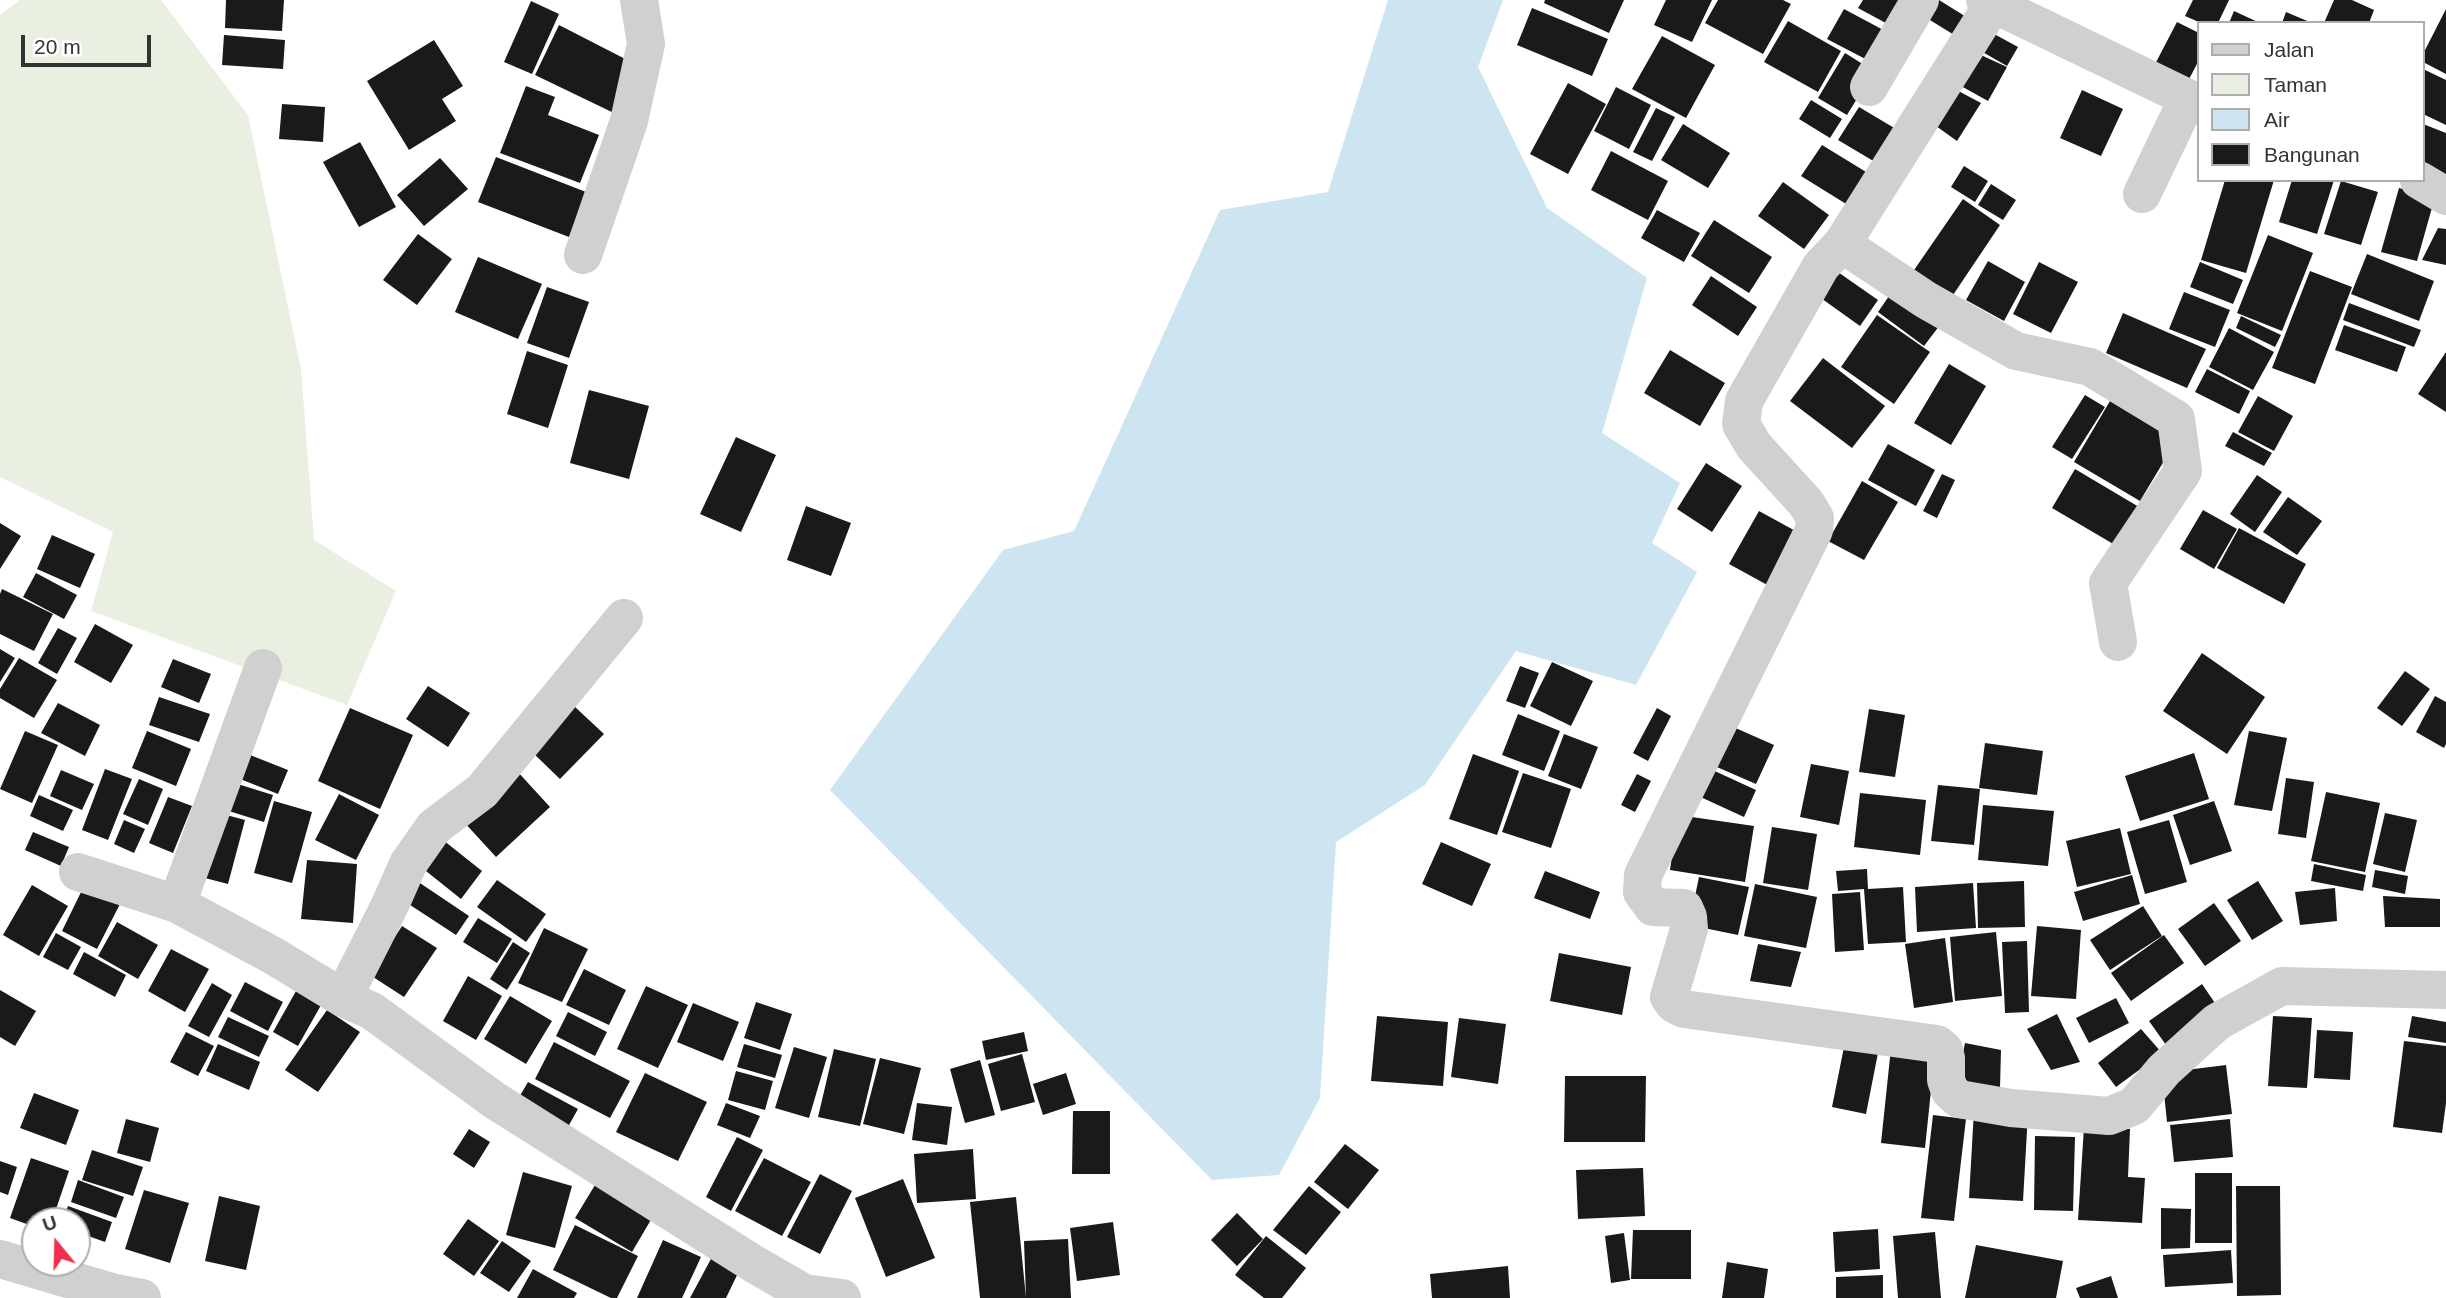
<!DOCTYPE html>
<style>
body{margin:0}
#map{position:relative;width:2446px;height:1298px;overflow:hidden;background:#fff;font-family:Helvetica,sans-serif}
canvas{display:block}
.legend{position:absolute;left:2197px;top:21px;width:228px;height:161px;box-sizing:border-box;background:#fff;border:2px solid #adadad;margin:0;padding:9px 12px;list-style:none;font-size:21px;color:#333}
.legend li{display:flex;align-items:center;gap:14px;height:35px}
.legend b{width:35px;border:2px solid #adadad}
.north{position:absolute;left:21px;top:1207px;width:70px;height:70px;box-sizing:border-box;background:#fff;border:2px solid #adadad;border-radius:50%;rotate:341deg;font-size:19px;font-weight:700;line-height:28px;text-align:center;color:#333}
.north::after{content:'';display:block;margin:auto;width:24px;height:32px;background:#f02e4d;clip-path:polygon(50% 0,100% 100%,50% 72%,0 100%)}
.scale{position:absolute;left:21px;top:35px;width:130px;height:32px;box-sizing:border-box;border:4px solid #333;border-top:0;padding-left:9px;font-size:21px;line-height:24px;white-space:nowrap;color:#333;-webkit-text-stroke:5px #fff;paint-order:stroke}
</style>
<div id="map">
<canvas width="2446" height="1298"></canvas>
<ul class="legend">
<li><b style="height:9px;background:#d0d0d0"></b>Jalan</li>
<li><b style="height:19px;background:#eaf0e1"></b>Taman</li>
<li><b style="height:19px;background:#cde5f0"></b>Air</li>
<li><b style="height:19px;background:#1a1a1a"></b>Bangunan</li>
</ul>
<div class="north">U</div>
<div class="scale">20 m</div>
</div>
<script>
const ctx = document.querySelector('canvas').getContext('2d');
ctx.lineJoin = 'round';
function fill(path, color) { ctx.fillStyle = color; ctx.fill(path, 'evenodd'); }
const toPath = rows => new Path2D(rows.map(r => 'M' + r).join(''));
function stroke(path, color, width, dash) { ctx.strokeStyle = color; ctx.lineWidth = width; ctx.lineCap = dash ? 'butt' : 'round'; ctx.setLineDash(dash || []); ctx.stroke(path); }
fill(toPath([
 [20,0,161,0,248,115,301,369,314,540,396,591,347,705,91,611,113,532,0,477,0,15]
]), '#eaf0e1');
fill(toPath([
 [1388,0,1503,0,1478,67,1547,208,1647,278,1602,433,1680,483,1652,543,1697,572,1636,685,1516,651,1425,785,1336,842,1320,1098,1279,1175,1212,1180,830,790,1003,550,1074,531,1220,210,1328,192]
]), '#cde5f0');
fill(toPath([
 [226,0,284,0,282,31,225,28],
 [1545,0,1624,0,1609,33,1544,3],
 [1666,0,1712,0,1692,42,1654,25],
 [1718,0,1783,0,1791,4,1763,54,1705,23],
 [1863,0,1906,0,1895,28,1858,8],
 [1939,0,1976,23,1964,41,1925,17],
 [2193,0,2229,0,2218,23,2201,23,2185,16],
 [2334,0,2352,0,2374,10,2369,23,2324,23],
 [531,1,559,14,532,74,504,62],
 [1532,8,1608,39,1592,76,1517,45],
 [1844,9,1889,33,1873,63,1827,39],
 [2446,9,2446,74,2423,62,2423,54],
 [2234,11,2260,23,2229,23],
 [2286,12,2312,23,2282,23],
 [1788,21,1841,51,1818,92,1764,62],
 [2177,22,2199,33,2199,60,2186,85,2153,68],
 [559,25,635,64,618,115,535,75],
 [1985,29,2018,47,2007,66,1972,46],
 [224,35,285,40,283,69,222,65],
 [1662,36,1715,65,1686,118,1632,89],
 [434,40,463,86,442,99,456,121,409,150,367,81],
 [1970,50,2007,67,1988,101,1952,81],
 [1845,53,1874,71,1847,115,1818,98],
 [2423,69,2446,80,2446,125,2423,114],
 [1568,83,1606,104,1568,174,1530,154],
 [526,86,555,97,548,115,599,135,580,183,500,153],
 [1949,86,1981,103,1957,141,1929,121],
 [1616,87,1651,105,1629,149,1594,131],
 [2082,90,2123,109,2101,156,2060,138],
 [1811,100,1842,119,1830,138,1799,119],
 [282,104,325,107,323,142,279,139],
 [1859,107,1896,129,1875,162,1838,140],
 [1656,108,1675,117,1652,161,1633,152],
 [1683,124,1730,153,1708,188,1661,160],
 [2423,124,2446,133,2446,176,2423,172],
 [360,142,396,207,359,227,323,162],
 [1822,145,1871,175,1851,207,1801,176],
 [1611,151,1668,181,1648,220,1591,190],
 [496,157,586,192,569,237,478,202],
 [440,158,468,189,424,226,397,195],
 [1964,166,1988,181,1975,202,1951,187],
 [2225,180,2274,180,2246,273,2201,260],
 [2292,180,2334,180,2317,234,2279,222],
 [2341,181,2378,192,2361,245,2324,234],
 [1783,182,1829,215,1804,249,1758,216],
 [1991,184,2016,200,2003,220,1978,205],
 [2399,188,2435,197,2417,261,2381,252],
 [1963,199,2000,225,1951,298,1912,273],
 [1657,210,1700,233,1684,262,1641,238],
 [1714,220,1772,257,1749,293,1691,256],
 [2438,228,2446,229,2446,265,2422,260],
 [418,234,452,259,417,305,383,280],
 [2268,235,2313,253,2282,331,2237,313],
 [2367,254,2434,281,2419,321,2351,294],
 [478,257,542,284,518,339,455,312],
 [1988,261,2025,282,2004,321,1966,300],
 [2039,262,2078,282,2051,333,2013,314],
 [2200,262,2243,280,2233,304,2190,287],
 [1835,270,1878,300,1860,326,1818,296],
 [2310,271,2352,287,2315,384,2272,368],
 [1711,276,1757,307,1738,336,1692,305],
 [1898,283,1946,317,1924,346,1878,312],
 [547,287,589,302,569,358,527,343],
 [2184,292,2230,310,2215,347,2169,329],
 [2349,303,2421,330,2414,347,2343,320],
 [2123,313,2206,349,2187,388,2106,353],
 [1877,315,1930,352,1894,404,1841,367],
 [2241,316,2281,335,2275,347,2236,328],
 [2344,325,2406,347,2397,372,2335,350],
 [2229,328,2274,352,2253,390,2209,367],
 [1670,350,1725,383,1700,426,1644,393],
 [527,351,568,365,548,428,507,414],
 [2446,352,2446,412,2418,394],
 [1823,358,1885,406,1852,448,1790,401],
 [1949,364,1986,386,1951,445,1914,423],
 [2207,369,2250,391,2239,414,2195,392],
 [589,390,649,406,629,479,570,463],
 [2085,395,2105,407,2072,459,2052,447],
 [2258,396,2293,416,2274,451,2238,432],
 [2110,401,2176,441,2140,501,2074,462],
 [2233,432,2272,453,2264,466,2225,446],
 [736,437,776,455,741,532,700,514],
 [1888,444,1935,470,1916,506,1868,480],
 [1706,463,1742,486,1712,532,1677,509],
 [2075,469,2139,507,2115,545,2052,508],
 [1942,474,1955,480,1937,518,1923,511],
 [2257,475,2282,492,2255,532,2230,514],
 [1862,481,1898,502,1864,560,1828,541],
 [2288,497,2322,521,2297,555,2263,532],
 [806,506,851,523,831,576,787,560],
 [2203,510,2237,529,2214,569,2180,549],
 [1759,511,1801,534,1771,587,1729,564],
 [0,523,21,536,0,569],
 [2239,528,2306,564,2284,604,2217,568],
 [52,535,95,554,80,588,37,569],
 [36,573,77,595,64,619,23,597],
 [2,589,53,614,34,651,0,634,0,594],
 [95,624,133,645,111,683,74,662],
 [58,628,77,638,57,674,38,663],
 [0,649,15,658,0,682],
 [2202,653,2265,697,2227,754,2163,711],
 [19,658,57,680,34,718,0,698,0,689],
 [173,659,211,674,199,703,161,687],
 [1552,662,1593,681,1571,726,1530,706],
 [1520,666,1539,673,1525,708,1506,701],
 [2405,671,2430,689,2402,726,2377,708],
 [428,686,470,713,448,747,406,719],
 [2435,696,2446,702,2446,744,2444,748,2416,732],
 [159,697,210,714,199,742,149,725],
 [58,703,100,725,85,756,41,733],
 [574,706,604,734,560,779,531,751],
 [350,708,413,735,380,809,318,781],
 [1657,708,1671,716,1648,761,1633,753],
 [1869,709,1905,715,1895,777,1859,772],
 [1518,714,1560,731,1544,771,1502,755],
 [1722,722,1774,745,1756,784,1703,761],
 [25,731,58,745,32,803,0,789],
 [147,731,191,749,176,786,132,768],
 [2249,731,2287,738,2272,811,2234,805],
 [1564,734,1598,747,1581,789,1548,776],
 [1985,743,2043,751,2037,795,1979,788],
 [240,751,288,770,278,794,230,775],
 [2194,753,2209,799,2140,821,2125,776],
 [1473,754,1519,771,1497,835,1449,819],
 [1811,764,1849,771,1839,825,1800,817],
 [1706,767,1756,790,1744,817,1694,794],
 [105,769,132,779,108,840,82,830],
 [61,770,94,784,82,810,50,796],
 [517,771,550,807,496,857,463,821],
 [1523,773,1571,789,1551,848,1502,832],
 [1637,774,1651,781,1635,812,1621,805],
 [2286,778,2314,782,2306,838,2278,834],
 [139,779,163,789,148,825,123,814],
 [228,781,273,795,264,822,219,808],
 [1938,785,1980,789,1974,845,1931,841],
 [2326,792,2380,803,2365,872,2311,861],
 [1860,793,1926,800,1920,855,1854,847],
 [339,794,379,815,356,860,315,840],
 [39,795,73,810,63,831,30,816],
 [168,797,192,806,173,853,149,843],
 [274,801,312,812,292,883,254,873],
 [2214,801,2232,851,2190,865,2173,815],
 [1983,805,2054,811,2048,866,1978,860],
 [219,813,245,820,228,884,201,877],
 [2385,813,2417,820,2405,872,2373,864],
 [1678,815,1754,826,1745,882,1670,870],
 [124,820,145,829,134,853,114,844],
 [2169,820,2187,882,2145,894,2127,832],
 [1772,827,1817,834,1808,890,1763,883],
 [2120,828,2131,874,2077,887,2066,841],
 [33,832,69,847,61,866,25,850],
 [443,840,482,871,461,899,421,867],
 [1441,842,1491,864,1472,906,1422,884],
 [307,860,357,864,353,923,301,919],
 [2314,864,2366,875,2363,891,2311,881],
 [1867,869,1868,889,1903,887,1906,942,1868,944,1864,889,1838,891,1836,871],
 [2375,870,2408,876,2405,894,2372,887],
 [1545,871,1600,892,1590,919,1534,898],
 [2132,875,2140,904,2083,921,2074,892],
 [1699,877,1749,887,1738,935,1689,925],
 [414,879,469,916,456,935,401,899],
 [497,880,546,914,526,942,477,907],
 [2024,881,2025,927,1978,928,1977,883],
 [2258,881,2283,921,2252,940,2227,900],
 [1973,883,1976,928,1917,932,1915,887],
 [1755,884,1817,897,1806,948,1744,936],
 [32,885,68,906,39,956,3,935],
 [84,886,120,904,97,949,62,931],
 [2335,888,2337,921,2300,925,2295,892],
 [1860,892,1864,950,1835,952,1832,894],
 [2383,896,2440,899,2440,927,2385,927],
 [2214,903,2241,941,2205,966,2178,929],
 [2143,906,2162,936,2110,970,2090,940],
 [478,918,512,939,497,963,463,942],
 [117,922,158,945,138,979,98,956],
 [402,926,437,948,404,997,370,975],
 [2037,926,2081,930,2076,999,2031,996],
 [544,928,588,949,562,1002,518,983],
 [1996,932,2002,996,1955,1001,1950,937],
 [56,933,81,947,68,970,43,957],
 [2164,935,2184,963,2131,1001,2111,973],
 [1945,938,1953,1002,1914,1008,1905,944],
 [2027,941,2029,1012,2005,1013,2002,942],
 [513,942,530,953,507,990,490,979],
 [1758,944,1801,952,1791,987,1750,981],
 [171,949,209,969,185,1012,148,991],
 [84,952,126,975,115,997,73,974],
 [1559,953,1631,967,1622,1015,1550,1001],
 [584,969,626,990,609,1025,566,1005],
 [468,976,502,996,476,1040,443,1021],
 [245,982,283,1002,268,1031,230,1011],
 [212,983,232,995,209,1037,188,1026],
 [300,984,325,998,298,1046,273,1032],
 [2202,984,2219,1009,2166,1045,2149,1021],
 [646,986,688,1005,658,1068,617,1049],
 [0,990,36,1011,15,1046,0,1037],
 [510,996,552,1021,526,1064,484,1039],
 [2116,998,2129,1023,2089,1043,2076,1018],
 [756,1002,792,1014,780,1050,744,1038],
 [693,1003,739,1022,723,1061,677,1042],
 [327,1010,360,1032,318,1092,285,1070],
 [568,1012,607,1032,595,1056,556,1036],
 [2057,1014,2080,1062,2051,1070,2027,1029],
 [1377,1016,1448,1022,1443,1086,1371,1081],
 [2273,1016,2312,1018,2307,1088,2268,1086],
 [2412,1016,2446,1022,2446,1043,2408,1037],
 [228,1017,269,1036,259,1057,218,1037],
 [1459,1018,1506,1024,1498,1084,1451,1077],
 [2141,1029,2162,1053,2116,1087,2098,1063],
 [2317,1030,2353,1032,2350,1080,2314,1078],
 [186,1032,214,1046,198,1076,170,1062],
 [1024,1032,1028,1051,986,1060,982,1041],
 [2404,1041,2446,1046,2446,1103,2442,1133,2393,1127],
 [554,1042,630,1081,610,1118,535,1079],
 [1965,1043,2001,1050,2000,1088,1957,1081],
 [218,1044,260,1062,249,1090,206,1071],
 [744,1044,782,1055,775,1078,737,1067],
 [794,1047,827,1057,809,1118,775,1108],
 [1844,1047,1878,1053,1866,1114,1832,1107],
 [1891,1048,1935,1052,1925,1148,1881,1143],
 [834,1049,876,1059,860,1126,818,1117],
 [1022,1054,1035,1102,1001,1111,988,1064],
 [880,1058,921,1068,904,1134,863,1124],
 [980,1060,995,1115,965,1123,950,1069],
 [2226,1065,2232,1114,2167,1122,2162,1073],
 [736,1071,773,1081,765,1110,728,1100],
 [645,1073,707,1102,678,1161,616,1132],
 [1066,1073,1076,1104,1043,1115,1033,1084],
 [1565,1076,1646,1076,1645,1142,1564,1142],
 [528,1082,578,1109,564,1134,514,1106],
 [34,1093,79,1110,66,1145,20,1128],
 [726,1103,760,1116,750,1138,717,1125],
 [917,1103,952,1107,947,1145,912,1140],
 [1974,1110,2028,1113,2023,1201,1969,1198],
 [1073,1111,1110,1111,1110,1174,1072,1174],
 [1933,1115,1966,1119,1954,1221,1921,1218],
 [126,1119,159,1128,150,1162,117,1153],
 [2230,1119,2233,1157,2174,1162,2170,1125],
 [2084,1127,2130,1129,2128,1177,2145,1178,2142,1223,2078,1220],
 [469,1129,490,1142,474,1168,453,1154],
 [2035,1136,2075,1137,2073,1211,2034,1210],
 [737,1137,763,1150,731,1211,706,1197],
 [1345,1144,1379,1170,1348,1209,1314,1182],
 [973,1149,976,1199,917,1203,914,1154],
 [92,1150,143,1167,133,1196,82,1180],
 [31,1158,69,1171,52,1221,35,1221,35,1227,10,1218],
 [764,1158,811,1182,782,1236,735,1211],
 [0,1161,17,1167,8,1195,0,1192],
 [1643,1168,1645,1216,1578,1219,1576,1170],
 [523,1172,572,1186,555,1248,506,1235],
 [2195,1173,2232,1173,2232,1243,2195,1243],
 [820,1174,852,1191,820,1254,787,1237],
 [903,1179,935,1258,886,1277,855,1198],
 [78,1180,124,1197,116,1218,71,1202],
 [595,1185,652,1218,632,1252,575,1218],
 [1309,1186,1341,1212,1306,1255,1273,1230],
 [2236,1186,2280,1186,2281,1295,2237,1296],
 [144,1190,189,1203,170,1263,125,1249],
 [219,1196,260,1206,246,1270,205,1261],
 [1016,1197,1026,1298,980,1298,970,1202],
 [68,1206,112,1222,105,1242,77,1232,77,1221,62,1221],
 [2161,1208,2191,1209,2190,1248,2161,1249],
 [1237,1213,1263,1239,1237,1266,1211,1240],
 [468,1219,499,1241,474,1276,443,1254],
 [1113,1222,1120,1275,1077,1281,1070,1228],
 [575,1225,638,1256,617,1298,611,1298,553,1270],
 [1878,1229,1880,1269,1835,1272,1833,1232],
 [1633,1230,1691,1230,1691,1279,1631,1279],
 [1935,1232,1941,1298,1898,1298,1893,1236],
 [1624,1233,1630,1280,1611,1283,1605,1236],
 [1266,1236,1306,1268,1282,1298,1264,1298,1235,1275],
 [1068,1239,1071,1298,1026,1298,1024,1241],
 [663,1240,701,1257,682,1298,637,1298],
 [502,1241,531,1261,509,1292,480,1273],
 [1976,1245,2063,1261,2056,1298,1965,1298],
 [2231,1250,2233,1283,2165,1287,2163,1255],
 [712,1257,739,1271,726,1298,690,1298],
 [1727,1262,1768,1269,1764,1298,1722,1298],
 [1508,1266,1510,1298,1432,1298,1430,1274],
 [533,1269,577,1293,574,1298,517,1298],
 [1883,1275,1883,1298,1836,1298,1836,1277],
 [2111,1276,2118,1298,2080,1298,2076,1288]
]), '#1a1a1a');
stroke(toPath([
 [1985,0,2188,98],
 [1993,4,1842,244,1821,266,1744,401,1741,424,1754,446,1806,503,1815,518,1814,530,1643,875,1642,892,1653,907,1684,908,1688,917,1689,929,1669,997,1674,1004,1684,1009,1937,1044,1944,1050,1946,1058,1946,1080,1950,1091,1959,1099,2011,1108,2109,1116,2134,1106,2164,1070,2217,1022,2282,986,2446,990],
 [1869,87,1920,0],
 [2419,180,2446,196],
 [2142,194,2188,98,2199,102],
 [1842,244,1926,300,2016,351,2090,367,2176,419,2183,471,2108,583,2118,642],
 [583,255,629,121,646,44,639,0],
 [78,872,177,904,272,955,343,998,372,1011,494,1100,754,1264,804,1293,842,1298],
 [177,904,263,668],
 [343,998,390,905,408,864,434,827,482,791,624,618],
 [0,1259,115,1293,142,1298]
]), '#d0d0d0', 38);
</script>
